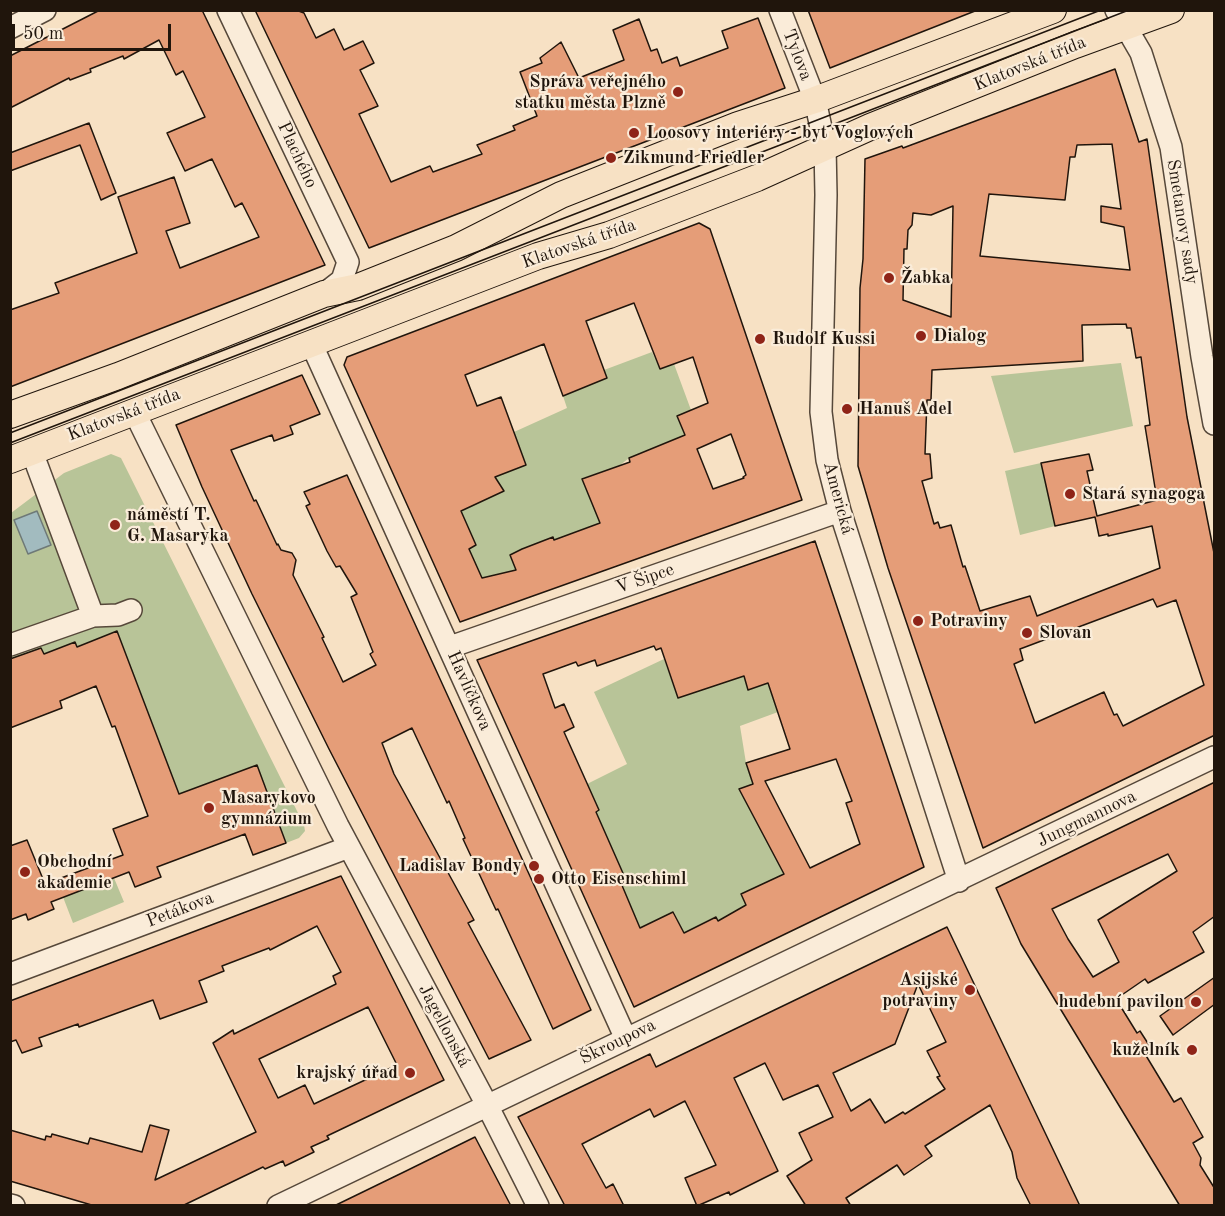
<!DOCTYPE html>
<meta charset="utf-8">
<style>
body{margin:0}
#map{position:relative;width:1225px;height:1216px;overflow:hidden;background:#f7e1c4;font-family:"Old Standard TT",serif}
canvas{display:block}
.frame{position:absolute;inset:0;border:12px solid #20150c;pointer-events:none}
.scale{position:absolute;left:12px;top:24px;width:159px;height:27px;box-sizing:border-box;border:3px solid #20150c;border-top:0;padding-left:8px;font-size:18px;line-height:21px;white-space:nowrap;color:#20150c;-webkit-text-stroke:4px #faecd9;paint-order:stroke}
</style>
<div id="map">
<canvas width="1225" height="1216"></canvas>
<div class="frame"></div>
<div class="scale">50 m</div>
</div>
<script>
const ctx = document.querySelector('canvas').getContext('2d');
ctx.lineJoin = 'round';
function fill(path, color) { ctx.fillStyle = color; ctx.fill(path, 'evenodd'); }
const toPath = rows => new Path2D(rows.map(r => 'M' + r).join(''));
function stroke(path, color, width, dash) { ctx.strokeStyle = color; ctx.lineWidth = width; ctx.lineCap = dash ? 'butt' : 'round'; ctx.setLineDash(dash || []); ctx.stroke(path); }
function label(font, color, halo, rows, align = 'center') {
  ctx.font = font + ' "Old Standard TT",serif'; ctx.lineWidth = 4.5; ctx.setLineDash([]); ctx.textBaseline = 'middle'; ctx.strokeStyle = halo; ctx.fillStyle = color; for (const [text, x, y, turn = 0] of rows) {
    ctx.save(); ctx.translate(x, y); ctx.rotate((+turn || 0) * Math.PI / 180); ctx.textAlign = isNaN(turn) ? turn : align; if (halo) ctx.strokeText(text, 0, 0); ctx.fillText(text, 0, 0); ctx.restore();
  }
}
fill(toPath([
 [652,352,660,369,674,364,691,410,677,417,685,435,629,458,619,466,583,478,602,527,555,543,552,537,538,543,516,570,481,578,469,549,460,511,479,483,526,465,514,432,567,408,563,396,607,378,604,370],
 [1121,363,1133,426,1014,453,991,376],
 [111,454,121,458,304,825,305,831,299,838,286,843,257,765,179,794,117,631,77,647,75,642,45,658,41,648,11,659,11,513,64,473],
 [1041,463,1055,526,1020,535,1005,471],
 [664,659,678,698,743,675,749,690,785,677,778,712,740,726,746,763,753,785,740,789,784,874,776,878,771,895,765,883,741,894,747,907,718,921,715,917,699,925,689,934,684,933,674,912,656,920,667,944,637,931,621,883,626,880,602,826,599,827,581,787,627,764,594,692],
 [114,878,124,902,73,923,63,897]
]), '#b8c498');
const water = toPath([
 [37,511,51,545,28,554,14,520,37,511]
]);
fill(water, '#a2bbbf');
stroke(water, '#6e7977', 1.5);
const building = toPath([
 [100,10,202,10,325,265,10,387,10,310,59,293,55,283,137,253,118,197,174,177,190,223,166,231,180,268,259,237,242,203,235,207,212,159,185,171,167,133,205,117,183,71,176,75,159,40,124,59,123,56,90,69,91,72,70,80,69,78,10,108,10,56,100,10],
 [255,10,296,10,304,13,316,38,334,29,344,50,363,41,374,63,360,70,378,106,359,114,391,182,430,166,433,172,482,154,477,145,515,130,513,126,537,116,520,72,542,63,540,58,561,42,579,78,624,60,613,30,639,19,651,51,657,49,662,63,677,57,680,66,728,48,722,31,758,18,785,88,369,248,255,10],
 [808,10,975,10,975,11,830,68,808,10],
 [1115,69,1139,142,1147,139,1187,417,1215,558,1215,735,983,848,888,568,858,466,860,288,863,259,865,159,902,146,903,148,1115,69],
 [1112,144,1121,209,1101,206,1101,222,1124,227,1130,270,980,256,989,194,1065,200,1070,157,1075,157,1077,145,1112,144],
 [953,206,951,317,903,300,904,249,907,249,908,230,912,225,913,213,931,215,953,206],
 [1126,324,1127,328,1131,328,1136,358,1141,357,1150,425,1145,426,1157,500,1097,516,1087,471,1093,470,1089,454,1041,463,1055,526,1095,517,1099,536,1108,534,1108,536,1152,526,1160,568,1037,616,1030,596,980,611,965,566,963,567,951,525,940,528,938,522,934,524,922,481,932,478,930,454,925,454,927,400,931,400,932,370,1083,361,1082,325,1126,324],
 [1153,599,1157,607,1176,600,1204,685,1123,726,1117,714,1114,715,1104,692,1035,723,1014,664,1023,660,1020,649,1153,599],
 [89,123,116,193,101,200,80,145,10,171,10,153,89,123],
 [699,223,710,229,802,500,460,622,344,365,347,357,699,223],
 [634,303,660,369,693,357,708,403,677,416,685,435,629,458,630,462,582,479,600,523,554,540,553,537,522,549,510,555,516,570,482,578,469,549,476,545,461,511,504,491,495,477,526,465,501,397,477,406,465,375,544,344,563,396,607,378,586,321,634,303],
 [731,434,746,475,743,477,744,478,713,489,697,449,731,434],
 [302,375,320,414,290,426,293,434,274,441,272,435,231,450,254,501,256,500,277,545,278,544,281,550,292,553,296,560,293,575,324,637,322,638,343,682,376,665,370,654,373,652,351,597,357,594,340,566,336,567,327,551,306,506,310,504,304,492,347,475,591,1010,553,1029,498,909,496,910,463,839,465,838,449,801,447,803,412,728,382,743,394,774,474,920,468,923,531,1040,489,1059,329,749,252,594,202,487,176,425,302,375],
 [815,541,924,867,634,1007,477,660,815,541],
 [654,646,656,650,661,648,678,698,744,676,748,690,768,683,790,749,746,763,753,784,739,789,784,874,741,894,746,905,718,921,716,917,684,933,673,912,640,928,621,883,626,880,596,812,599,810,564,732,574,727,564,704,555,708,543,674,576,662,578,666,595,660,597,666,654,646],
 [836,759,852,801,846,803,860,844,810,868,765,781,836,759],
 [117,631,179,794,257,765,286,843,253,855,245,834,157,867,161,877,135,887,129,872,51,902,54,909,28,920,26,914,10,920,10,846,27,840,45,884,123,855,113,829,148,816,115,726,112,727,96,686,60,701,62,708,10,728,10,659,41,648,44,654,75,642,77,647,117,631],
 [1215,782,1215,916,1193,932,1204,952,1148,983,1145,979,1116,999,1137,1033,1140,1031,1149,1045,1142,1049,1174,1102,1181,1098,1203,1137,1193,1143,1201,1158,1200,1165,1215,1189,1215,1206,1180,1206,1021,944,996,888,1215,782],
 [1168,854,1177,871,1098,920,1119,962,1093,977,1068,939,1052,909,1168,854],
 [341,876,444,1080,327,1136,329,1139,311,1147,314,1152,285,1166,283,1161,265,1169,263,1167,182,1206,95,1206,10,1181,10,1130,45,1140,46,1136,51,1137,52,1134,88,1144,90,1138,142,1152,150,1125,169,1130,155,1180,256,1132,213,1043,233,1030,234,1034,336,984,333,976,341,972,317,926,270,950,269,948,222,966,224,971,199,981,207,1002,160,1019,153,1000,79,1027,78,1024,39,1038,42,1046,22,1053,16,1040,10,1042,10,1001,341,876],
 [368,1007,397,1065,314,1104,305,1085,278,1098,259,1059,368,1007],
 [947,927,1080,1206,1031,1206,1017,1178,1012,1152,990,1105,925,1146,932,1156,904,1175,897,1165,846,1198,851,1206,806,1206,787,1176,812,1160,799,1133,833,1117,818,1085,783,1100,765,1063,734,1078,778,1171,730,1195,729,1192,697,1206,685,1178,716,1165,685,1101,654,1117,650,1109,582,1144,606,1188,613,1184,624,1206,565,1206,518,1117,650,1054,656,1067,947,927],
 [918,984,946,1042,927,1051,940,1076,937,1077,945,1089,905,1114,903,1112,885,1123,870,1099,851,1111,833,1073,895,1044,918,984],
 [1215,977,1215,1004,1173,1035,1160,1016,1215,977],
 [475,1137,511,1206,334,1206,406,1171,475,1137]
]);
fill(building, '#e59d78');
stroke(building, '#20150c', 1.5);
const minor = toPath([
 [228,10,348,262,342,280,324,294],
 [780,10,815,100,825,146,826,195,821,412,827,460,840,511,959,881],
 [1116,10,1141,53,1171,147,1202,357,1214,424],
 [10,28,45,10],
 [311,343,626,1039],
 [134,411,338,826,487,1105,538,1206],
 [32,452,93,616],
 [10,645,93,616,118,615,131,610],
 [450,647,840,511],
 [10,974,349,847],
 [10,1205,14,1206],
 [278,1206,1214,757]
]);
const major = toPath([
 [10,415,118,376,324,294,358,287,456,248,561,195,738,125,815,100,1053,10],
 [10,460,538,256,609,235,757,178,870,127,1075,45,1171,10]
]);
stroke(minor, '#56483a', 24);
stroke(major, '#20150c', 28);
stroke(minor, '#faecd9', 21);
stroke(major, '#f7e1c4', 26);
stroke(toPath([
 [10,433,1101,10],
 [10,443,1129,10]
]), '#20150c', 1.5);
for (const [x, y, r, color] of [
 [678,92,6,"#8f2418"],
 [634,133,6,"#8f2418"],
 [611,158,6,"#8f2418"],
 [889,278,6,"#8f2418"],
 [921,336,6,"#8f2418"],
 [760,339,6,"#8f2418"],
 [847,409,6,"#8f2418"],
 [1070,494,6,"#8f2418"],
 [115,525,6,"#8f2418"],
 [918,621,6,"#8f2418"],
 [1027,633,6,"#8f2418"],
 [209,808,6,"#8f2418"],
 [534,866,6,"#8f2418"],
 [25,872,6,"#8f2418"],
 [539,879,6,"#8f2418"],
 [970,990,6,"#8f2418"],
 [1196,1002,6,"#8f2418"],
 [1192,1050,6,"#8f2418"],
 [410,1073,6,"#8f2418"]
]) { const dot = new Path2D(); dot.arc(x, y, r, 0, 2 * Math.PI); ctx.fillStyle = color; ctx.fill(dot); stroke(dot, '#faecd9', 2); }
label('18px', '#20150c', '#faecd9', [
 ["Tylova",797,55,69],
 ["Klatovská třída",1030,64,-22],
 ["Plachého",297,155,65],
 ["Smetanovy sady",1182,222,81],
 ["Klatovská třída",579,244,-19],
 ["Klatovská třída",124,415,-21],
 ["Americká",838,498,75],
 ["V Šipce",645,579,-19],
 ["Havlíčkova",469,691,66],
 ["Jungmannova",1087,819,-26],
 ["Petákova",180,910,-21],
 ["Jagellonská",444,1026,62],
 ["Škroupova",618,1042,-26]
]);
label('bold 18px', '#20150c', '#faecd9', [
 ["Správa veřejného",666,82,"right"],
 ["statku města Plzně",666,103,"right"],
 ["Loosovy interiéry - byt Voglových",646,133],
 ["Zikmund Friedler",623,158],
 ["Žabka",901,278],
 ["Dialog",933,336],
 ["Rudolf Kussi",772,339],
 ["Hanuš Adel",859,409],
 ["Stará synagoga",1082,494],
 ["náměstí T.",127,515],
 ["G. Masaryka",127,536],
 ["Potraviny",930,621],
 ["Slovan",1039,633],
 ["Masarykovo",221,798],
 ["gymnázium",221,819],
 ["Obchodní",37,862],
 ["akademie",37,883],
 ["Ladislav Bondy",522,866,"right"],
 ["Otto Eisenschiml",551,879],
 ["Asijské",958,980,"right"],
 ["potraviny",958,1001,"right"],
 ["hudební pavilon",1184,1002,"right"],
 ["kuželník",1180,1050,"right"],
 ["krajský úřad",398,1073,"right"]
], 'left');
</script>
